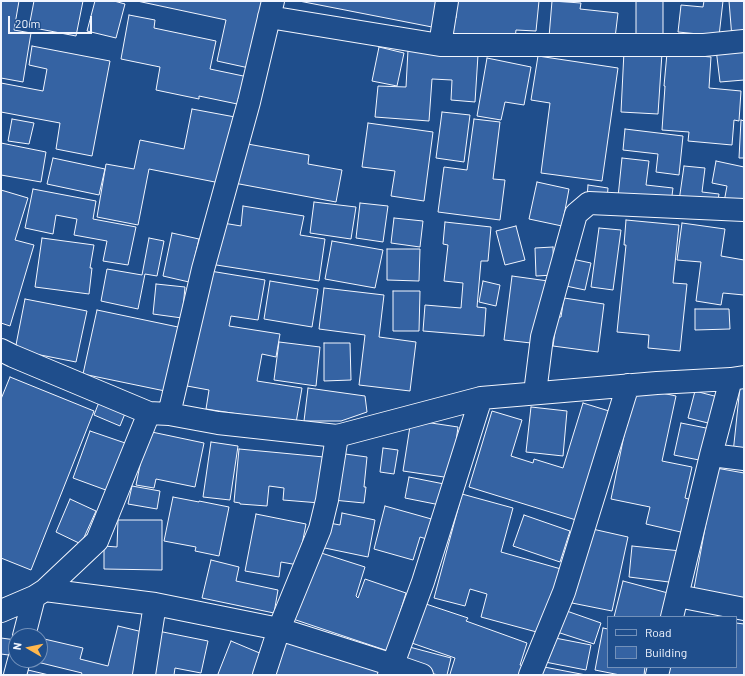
<!DOCTYPE html>
<style>
body{margin:0}
#map{position:relative;width:745px;height:676px;overflow:hidden;background:#1f4e8c;font-family:Barlow,sans-serif}
canvas{display:block}
.frame{position:absolute;inset:0;border:2px solid #f2f6ff;pointer-events:none}
.legend{position:absolute;left:607px;top:616px;width:130px;height:52px;box-sizing:border-box;background:#1f4e8c;border:1px solid #7391ba;margin:0;padding:5px 7px;list-style:none;font-size:12px;color:#f2f6ff}
.legend li{display:flex;align-items:center;gap:8px;height:20px}
.legend b{width:20px;border:1px solid #7391ba}
.north{position:absolute;left:8px;top:628px;width:40px;height:40px;box-sizing:border-box;background:#1f4e8c;border:1px solid #7391ba;border-radius:50%;rotate:279deg;font-size:11px;font-weight:700;line-height:16px;text-align:center;color:#f2f6ff}
.north::after{content:'';display:block;margin:auto;width:14px;height:18px;background:#ffb74d;clip-path:polygon(50% 0,100% 100%,50% 72%,0 100%)}
.scale{position:absolute;left:8px;top:16px;width:84px;height:18px;box-sizing:border-box;border:2px solid #f2f6ff;border-top:0;padding-left:5px;font-size:12px;line-height:14px;white-space:nowrap;color:#f2f6ff;-webkit-text-stroke:3px #1f4e8c;paint-order:stroke}
</style>
<div id="map">
<canvas width="745" height="676"></canvas>
<div class="frame"></div>
<ul class="legend">
<li><b style="height:5px;background:#1f4e8c"></b>Road</li>
<li><b style="height:11px;background:#3563a3"></b>Building</li>
</ul>
<div class="north">N</div>
<div class="scale">20 m</div>
</div>
<script>
const ctx = document.querySelector('canvas').getContext('2d');
ctx.lineJoin = 'round';
function fill(path, color) { ctx.fillStyle = color; ctx.fill(path, 'evenodd'); }
const toPath = rows => new Path2D(rows.map(r => 'M' + r).join(''));
function stroke(path, color, width, dash) { ctx.strokeStyle = color; ctx.lineWidth = width; ctx.lineCap = dash ? 'butt' : 'round'; ctx.setLineDash(dash || []); ctx.stroke(path); }
const building = toPath([
 [1,1,19,1,14,30,31,33,23,82,1,78,1,1],
 [34,1,83,1,76,36,29,27,34,1],
 [95,1,114,1,125,4,116,38,87,31,95,1],
 [137,1,263,1,249,68,217,61,226,20,137,1],
 [299,1,437,1,432,27,299,1],
 [457,1,539,1,536,31,516,30,515,39,449,34,450,17,456,18,457,1],
 [552,1,581,3,580,9,618,13,615,38,549,37,552,1],
 [636,1,663,1,663,37,636,37,636,1],
 [704,1,723,1,719,36,678,32,681,5,703,7,704,1],
 [729,1,744,1,744,37,732,38,729,1],
 [129,15,155,20,154,28,216,41,210,69,248,77,242,105,199,96,199,99,156,90,160,67,121,59,129,15],
 [32,46,110,61,92,156,56,149,60,123,1,112,1,83,43,91,47,69,29,65,32,46],
 [744,46,744,80,720,82,716,49,744,46],
 [379,47,404,53,397,86,372,81,379,47],
 [408,50,478,55,475,102,451,100,452,80,432,79,429,121,375,117,378,86,406,87,408,50],
 [624,51,662,53,658,114,621,112,624,51],
 [667,53,711,57,709,88,741,91,739,121,734,120,732,145,688,141,689,132,662,130,665,86,664,86,667,53],
 [538,56,618,68,602,181,541,173,550,103,531,100,538,56],
 [487,58,531,67,524,105,505,102,501,120,477,116,487,58],
 [192,109,235,117,220,183,149,169,138,225,97,217,106,164,134,169,140,140,184,149,192,109],
 [442,112,470,115,464,162,436,158,442,112],
 [12,119,34,123,29,144,8,141,12,119],
 [474,119,500,122,493,179,505,180,500,220,438,212,444,167,467,170,474,119],
 [741,120,744,121,744,158,739,158,741,120],
 [368,123,433,132,424,201,391,196,395,171,362,167,368,123],
 [625,129,683,136,679,175,656,172,658,154,623,150,625,129],
 [1,143,46,152,41,182,1,175,1,143],
 [242,143,309,155,308,164,342,170,336,202,234,183,242,143],
 [53,158,105,169,99,195,47,184,53,158],
 [622,158,649,161,646,185,673,188,671,203,618,197,622,158],
 [716,161,744,167,744,205,724,202,727,186,712,183,716,161],
 [684,166,705,168,702,192,719,194,717,206,679,201,684,166],
 [537,182,569,189,562,226,529,219,537,182],
 [588,185,608,188,607,200,587,198,588,185],
 [33,189,96,201,93,219,136,227,128,265,103,261,107,241,74,235,77,219,56,215,53,234,25,228,33,189],
 [1,190,28,198,15,240,34,245,10,326,1,323,1,190],
 [314,202,356,207,351,239,310,233,314,202],
 [360,203,388,206,383,242,356,238,360,203],
 [243,206,304,216,300,235,325,239,319,281,210,264,217,222,241,226,243,206],
 [394,218,423,221,420,247,391,243,394,218],
 [626,220,679,225,673,283,687,284,680,351,648,348,649,335,617,332,626,245,624,245,626,220],
 [445,222,491,227,488,261,481,261,477,307,486,308,484,336,423,331,425,305,461,308,463,283,444,281,448,245,443,244,445,222],
 [682,223,725,229,721,256,744,260,744,295,723,293,721,305,696,301,701,262,677,260,682,223],
 [516,226,525,260,505,265,496,231,516,226],
 [599,228,621,230,613,290,591,287,599,228],
 [172,233,199,239,189,282,163,276,172,233],
 [42,238,94,245,90,268,92,268,89,294,35,287,42,238],
 [149,238,164,241,157,276,145,274,138,309,101,301,107,269,142,275,149,238],
 [332,241,383,250,375,288,325,279,332,241],
 [553,247,554,275,536,276,535,248,553,247],
 [387,249,420,249,419,281,387,280,387,249],
 [572,259,591,263,585,290,566,286,572,259],
 [204,270,265,280,258,320,231,316,229,326,280,334,276,357,262,354,257,381,302,388,296,423,206,409,209,390,187,386,204,270],
 [512,276,548,281,540,344,504,340,512,276],
 [270,281,318,289,312,327,264,319,270,281],
 [483,281,500,285,496,306,479,302,483,281],
 [156,284,185,287,182,318,153,314,156,284],
 [324,288,384,295,379,337,416,342,410,391,359,385,365,335,319,329,324,288],
 [393,291,420,291,419,331,393,331,393,291],
 [564,298,604,304,598,352,553,346,557,317,561,317,564,298],
 [25,299,87,311,76,362,15,350,25,299],
 [695,309,729,309,730,329,695,330,695,309],
 [97,310,178,327,165,391,83,374,97,310],
 [279,342,320,347,316,386,274,380,279,342],
 [324,343,350,343,351,380,324,381,324,343],
 [10,377,94,411,31,570,1,558,1,399,10,377],
 [634,387,676,396,662,461,692,467,685,498,692,500,685,533,646,524,650,507,611,499,634,387],
 [740,387,744,387,744,454,733,453,740,387],
 [308,388,365,396,367,412,341,421,304,421,308,388],
 [695,391,722,398,716,425,688,418,695,391],
 [101,397,128,406,120,426,94,415,101,397],
 [583,403,609,411,576,520,469,487,492,411,522,420,511,456,533,463,534,459,563,468,583,403],
 [531,407,567,411,563,456,526,452,531,407],
 [411,420,458,427,451,478,403,471,411,420],
 [681,423,711,429,704,461,674,455,681,423],
 [90,431,131,445,114,493,73,478,90,431],
 [147,431,204,443,195,487,156,479,154,488,136,485,147,431],
 [211,442,238,446,230,500,203,497,211,442],
 [383,448,398,450,394,474,380,472,383,448],
 [239,449,324,457,320,503,283,500,284,488,269,486,267,506,240,504,240,503,234,502,239,449],
 [338,453,367,457,364,487,366,487,364,503,333,500,338,453],
 [716,468,744,473,744,603,693,594,716,468],
 [409,477,444,484,440,505,405,498,409,477],
 [132,486,160,491,157,509,128,504,132,486],
 [462,494,513,508,501,552,561,569,544,634,481,617,487,594,470,589,465,606,434,598,462,494],
 [173,497,199,502,199,501,229,507,219,556,195,551,196,547,164,541,173,497],
 [70,499,96,511,81,544,56,532,70,499],
 [385,506,435,520,430,540,420,537,413,560,374,549,385,506],
 [342,513,375,520,368,557,320,547,324,522,340,525,342,513],
 [256,514,306,524,298,565,281,562,279,577,245,571,256,514],
 [524,515,570,531,560,562,513,546,524,515],
 [118,520,162,520,162,570,104,569,104,546,117,547,118,520],
 [588,528,628,537,612,611,572,603,588,528],
 [632,546,681,551,677,583,629,577,632,546],
 [315,551,365,567,356,596,358,598,365,579,406,593,388,651,293,619,315,551],
 [211,560,239,567,236,581,278,590,274,613,202,598,211,560],
 [623,581,668,593,662,617,614,617,623,581],
 [420,602,468,618,466,621,527,643,520,665,529,668,526,675,453,675,450,674,455,658,406,641,420,602],
 [561,609,601,623,594,644,554,631,561,609],
 [736,623,744,624,744,675,667,675,669,667,736,667,736,623],
 [118,626,147,633,138,675,81,675,82,673,33,661,33,660,40,660,40,638,83,648,80,659,108,666,118,626],
 [603,628,608,629,608,667,645,667,644,675,620,675,595,670,603,628],
 [158,631,208,641,201,673,175,668,174,675,149,675,158,631],
 [281,636,384,667,381,675,269,675,281,636],
 [550,637,591,645,586,670,545,662,550,637],
 [1,638,16,640,16,656,1,654,1,638],
 [231,641,262,654,253,675,221,675,218,674,231,641],
 [402,645,451,658,447,675,438,675,397,664,402,645],
 [539,666,586,675,538,675,539,666],
 [28,670,49,675,27,675,28,670]
]);
fill(building, '#3563a3');
stroke(building, '#f2f6ff', 1);
const minor = toPath([
 [269,17,440,45,704,45,744,41],
 [440,45,447,1],
 [1,350,13,356,149,413,169,414,218,423,337,436,481,398,657,383,731,379,744,377],
 [535,393,542,337,576,214,589,203,744,210],
 [169,414,203,269,249,102,273,1],
 [711,455,744,459],
 [45,590,155,604,279,629,393,665,422,675],
 [678,596,744,609],
 [1,611,34,597,45,590,97,541,149,413],
 [672,617,711,455,731,379],
 [24,636,34,597],
 [15,675,19,660],
 [144,675,155,604],
 [264,675,279,629,320,529,327,500,337,436],
 [389,675,423,582,481,398],
 [530,675,564,592,628,385],
 [657,675,659,667]
]);
stroke(minor, '#f2f6ff', 24);
stroke(minor, '#1f4e8c', 22);
</script>
